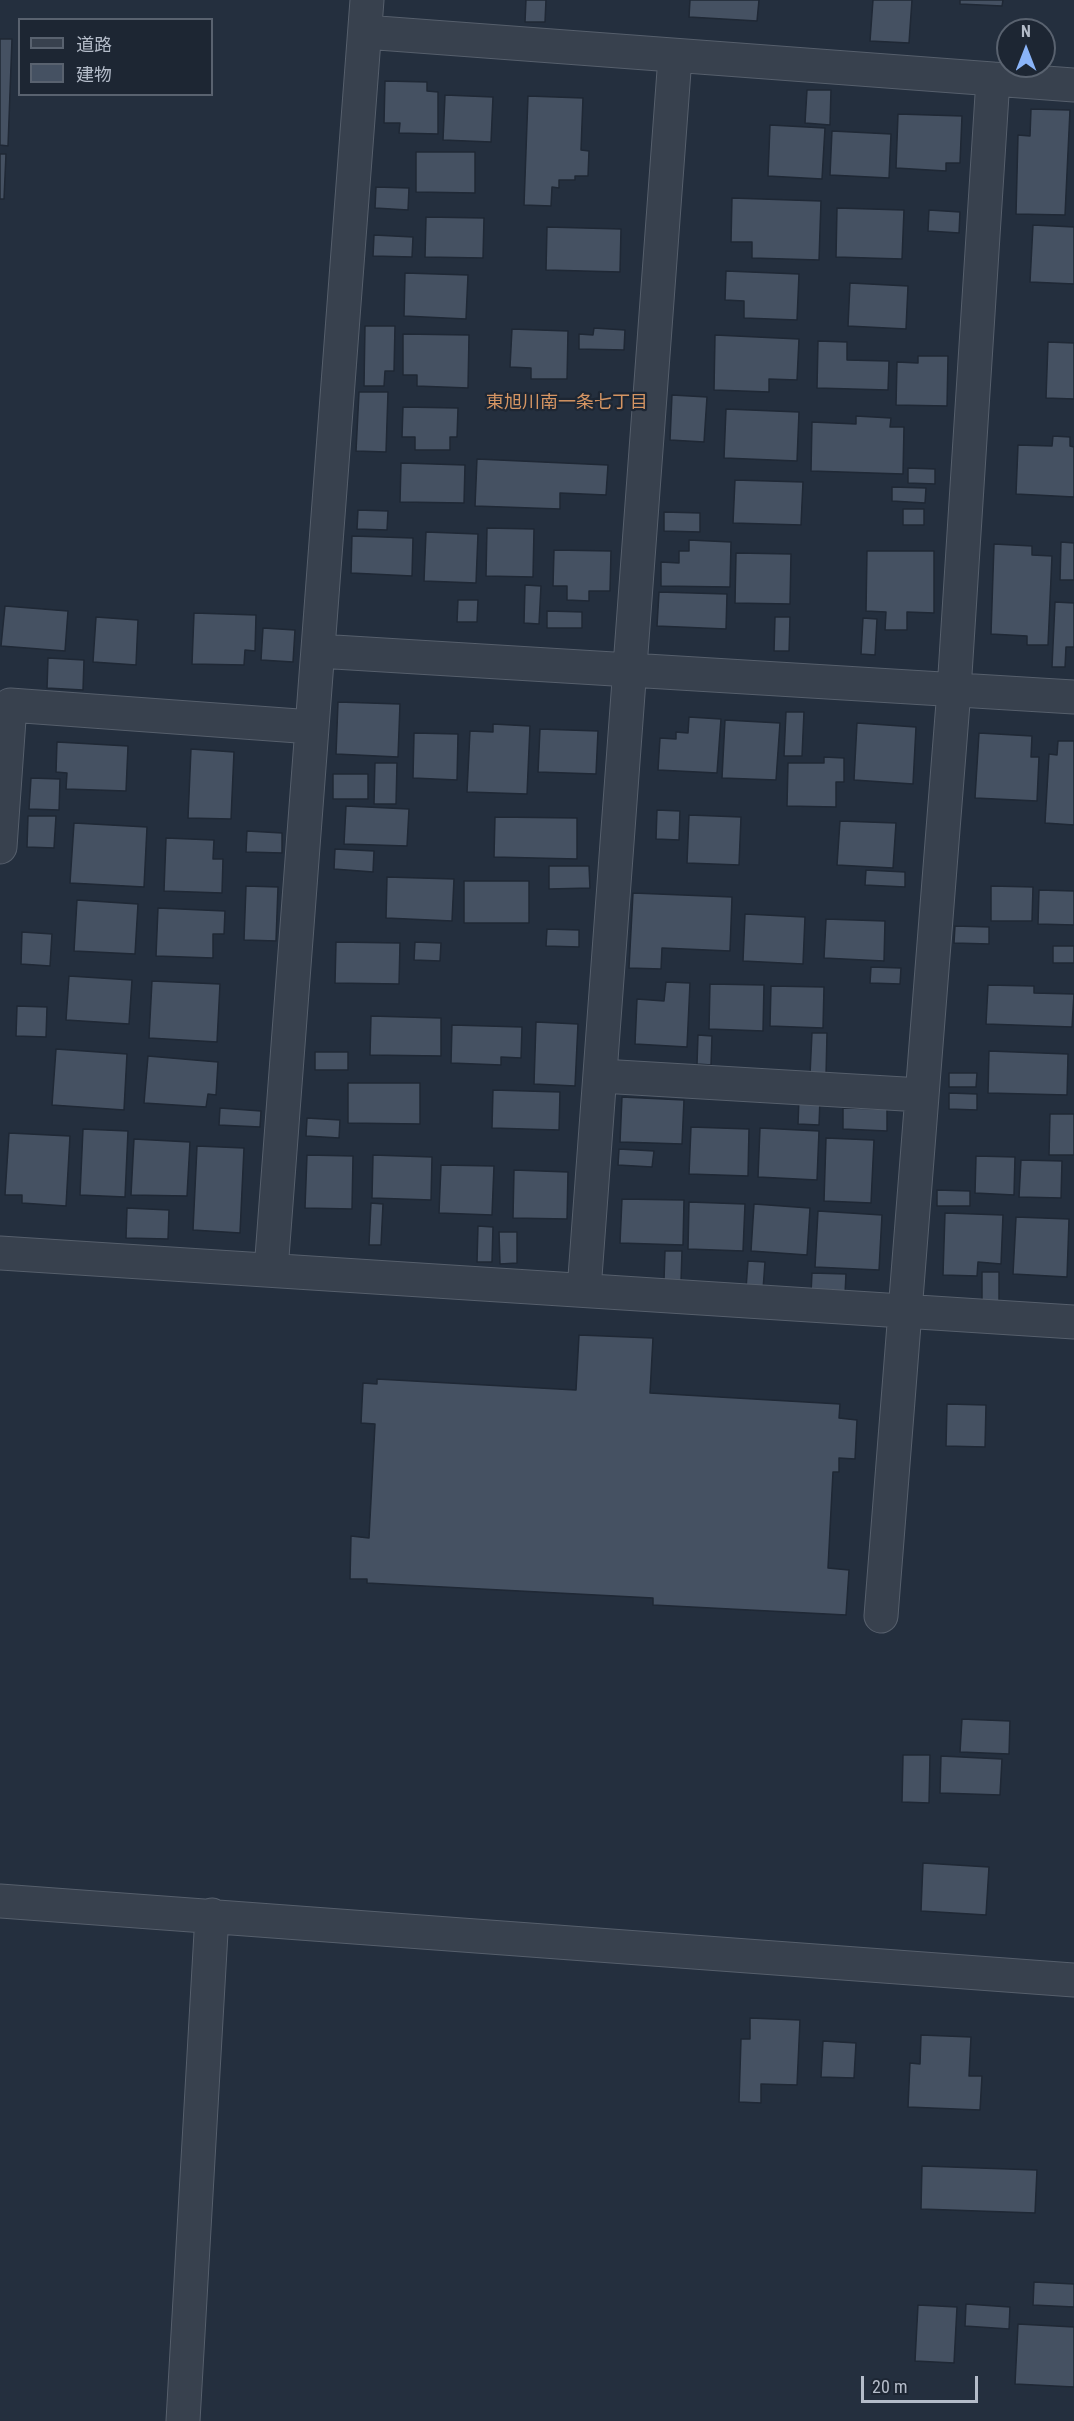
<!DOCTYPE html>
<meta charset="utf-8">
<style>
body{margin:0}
#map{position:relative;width:1074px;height:2421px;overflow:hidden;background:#242f3e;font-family:"Roboto Condensed","Noto Sans JP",sans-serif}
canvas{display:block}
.legend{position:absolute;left:18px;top:18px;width:195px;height:78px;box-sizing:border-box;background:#1d2633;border:2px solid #59626f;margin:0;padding:8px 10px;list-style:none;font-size:18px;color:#b4bcc9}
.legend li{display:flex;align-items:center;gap:12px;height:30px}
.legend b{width:30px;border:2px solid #59626f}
.north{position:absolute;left:996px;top:18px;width:60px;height:60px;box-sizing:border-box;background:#1d2633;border:2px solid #59626f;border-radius:50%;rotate:0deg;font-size:16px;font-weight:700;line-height:24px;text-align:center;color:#b4bcc9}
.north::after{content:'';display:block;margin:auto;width:21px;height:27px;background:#8ab4f8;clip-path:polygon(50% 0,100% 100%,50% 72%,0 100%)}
.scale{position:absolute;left:861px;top:2376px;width:117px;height:27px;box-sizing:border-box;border:3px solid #b4bcc9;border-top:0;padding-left:8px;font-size:18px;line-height:21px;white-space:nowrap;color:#b4bcc9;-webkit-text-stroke:4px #1d2633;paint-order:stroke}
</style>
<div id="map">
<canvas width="1074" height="2421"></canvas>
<ul class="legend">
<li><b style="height:8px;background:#38414e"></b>道路</li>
<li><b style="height:16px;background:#455162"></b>建物</li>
</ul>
<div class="north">N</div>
<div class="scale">20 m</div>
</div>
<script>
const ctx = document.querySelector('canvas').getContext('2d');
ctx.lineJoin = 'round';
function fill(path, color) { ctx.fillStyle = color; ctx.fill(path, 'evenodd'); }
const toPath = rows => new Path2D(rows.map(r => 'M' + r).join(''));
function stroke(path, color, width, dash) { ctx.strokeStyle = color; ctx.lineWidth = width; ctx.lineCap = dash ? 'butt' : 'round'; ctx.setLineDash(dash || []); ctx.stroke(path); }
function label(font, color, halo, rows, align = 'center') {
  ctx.font = font + ' "Roboto Condensed","Noto Sans JP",sans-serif'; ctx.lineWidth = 4.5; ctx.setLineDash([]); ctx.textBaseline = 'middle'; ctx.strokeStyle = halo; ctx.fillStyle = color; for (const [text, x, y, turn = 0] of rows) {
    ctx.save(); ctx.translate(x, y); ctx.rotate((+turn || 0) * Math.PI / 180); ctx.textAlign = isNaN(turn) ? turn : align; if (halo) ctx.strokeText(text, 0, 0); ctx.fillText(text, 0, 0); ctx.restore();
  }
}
const building = toPath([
 [526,0,546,0,545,22,525,22,526,0],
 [690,0,759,0,757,21,689,17,690,0],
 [873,0,912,0,909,43,870,41,873,0],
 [960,0,1003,0,1002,6,960,4,960,0],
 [0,39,12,39,8,146,0,145,0,39],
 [385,81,427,82,427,91,438,92,438,134,399,133,400,123,384,123,385,81],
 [807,90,831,90,830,125,805,123,807,90],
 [445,95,493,97,491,142,443,140,445,95],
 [528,96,583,98,581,150,589,151,588,176,575,176,575,180,559,180,559,188,552,187,551,206,524,205,528,96],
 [1031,109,1070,110,1065,215,1016,214,1018,135,1030,136,1031,109],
 [898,114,962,116,960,163,946,163,946,171,896,168,898,114],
 [770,125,825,128,822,179,768,176,770,125],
 [832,131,891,134,889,178,830,175,832,131],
 [416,152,475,152,475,193,416,192,416,152],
 [0,154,6,154,4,199,0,199,0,154],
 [376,187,409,188,408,210,375,208,376,187],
 [732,198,821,201,819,260,752,258,752,242,731,242,732,198],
 [837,208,904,210,902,259,836,257,837,208],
 [929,210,960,212,959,233,928,231,929,210],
 [426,217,484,218,483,258,425,257,426,217],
 [1033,225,1074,227,1074,284,1030,282,1033,225],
 [547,227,621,229,620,272,546,270,547,227],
 [374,235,413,237,412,257,373,256,374,235],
 [726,271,799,274,797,320,744,318,744,301,725,300,726,271],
 [405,273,468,275,466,319,404,316,405,273],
 [850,283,908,286,906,329,848,326,850,283],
 [365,326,395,326,394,371,385,371,384,386,364,386,365,326],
 [594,328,625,330,624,350,579,349,579,334,593,335,594,328],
 [512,329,568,331,567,379,531,379,531,368,510,367,512,329],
 [403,334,469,335,468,388,417,386,417,375,403,375,403,334],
 [715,335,799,339,797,380,769,379,769,392,714,390,715,335],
 [818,341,847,342,847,360,889,361,888,390,817,388,818,341],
 [1048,342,1074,343,1074,399,1046,398,1048,342],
 [918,356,948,356,947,406,896,405,897,362,918,363,918,356],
 [359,392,388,392,386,452,356,451,359,392],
 [672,395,707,397,704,442,670,440,672,395],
 [403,407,458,408,457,437,450,437,450,450,415,450,415,437,402,437,403,407],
 [726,409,799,412,797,461,724,458,726,409],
 [856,416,891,418,890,427,904,427,903,474,811,471,812,422,856,424,856,416],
 [1053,436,1070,437,1070,446,1074,447,1074,497,1016,494,1018,445,1052,446,1053,436],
 [477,459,608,465,606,495,560,493,560,509,475,506,477,459],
 [401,463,465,465,464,503,400,502,401,463],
 [908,468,935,469,935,484,908,483,908,468],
 [735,480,803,482,801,525,733,523,735,480],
 [892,487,926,488,925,503,892,501,892,487],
 [903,509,924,509,924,525,903,525,903,509],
 [358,510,388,511,387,530,357,529,358,510],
 [664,512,700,513,700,532,664,531,664,512],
 [487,528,534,529,533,577,486,576,487,528],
 [426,532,478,534,476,583,424,581,426,532],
 [352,536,413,538,412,576,351,573,352,536],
 [689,540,731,542,730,587,661,586,661,562,679,563,679,551,689,551,689,540],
 [1061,542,1074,543,1074,580,1060,580,1061,542],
 [994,544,1032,546,1032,555,1052,556,1048,645,1027,645,1027,636,991,634,994,544],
 [554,550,611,551,610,591,589,591,589,601,567,600,567,586,553,586,554,550],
 [867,551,934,551,934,613,907,612,907,630,885,630,886,612,866,611,867,551],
 [736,553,791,554,790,604,735,603,736,553],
 [525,585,541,586,539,624,524,623,525,585],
 [659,592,727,594,726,629,657,626,659,592],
 [458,600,478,600,477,622,457,622,458,600],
 [1055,602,1074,603,1074,647,1066,647,1065,667,1052,667,1055,602],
 [5,606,68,611,65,651,1,646,5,606],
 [547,611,582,612,582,628,547,628,547,611],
 [194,613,256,615,255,651,245,650,244,665,192,664,194,613],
 [96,617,138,620,136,665,93,662,96,617],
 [775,617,790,617,789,651,774,651,775,617],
 [863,618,877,619,875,655,861,654,863,618],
 [263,628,295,630,293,662,261,660,263,628],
 [48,658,84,660,83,690,47,688,48,658],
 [338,702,400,704,398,757,336,754,338,702],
 [786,712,804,712,802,756,784,756,786,712],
 [689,717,721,719,717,773,658,770,660,738,676,739,676,732,688,733,689,717],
 [725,720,780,723,776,780,722,778,725,720],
 [857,723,916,727,913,784,854,780,857,723],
 [493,724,530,726,527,794,467,792,470,731,493,732,493,724],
 [540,729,598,731,596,774,538,772,540,729],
 [414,733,458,734,457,780,413,778,414,733],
 [979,733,1032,736,1031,757,1039,757,1037,801,975,798,979,733],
 [1058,741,1074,741,1074,825,1045,823,1049,754,1057,755,1058,741],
 [57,742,128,746,126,791,66,789,67,773,56,772,57,742],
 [191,749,234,752,231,819,188,818,191,749],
 [824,757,844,758,844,782,836,782,836,807,787,806,788,763,824,763,824,757],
 [375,763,397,763,396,804,374,804,375,763],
 [333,774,368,774,368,799,333,799,333,774],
 [31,778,60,779,59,810,29,809,31,778],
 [346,806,409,809,407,846,344,844,346,806],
 [657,810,680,811,679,840,656,839,657,810],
 [689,815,741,817,739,865,687,863,689,815],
 [28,816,56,816,54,848,27,847,28,816],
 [495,817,577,818,577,859,494,857,495,817],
 [840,821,896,823,893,868,837,865,840,821],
 [74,823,147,827,144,887,70,883,74,823],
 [247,831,282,833,282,853,246,852,247,831],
 [166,838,214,840,213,859,223,859,222,893,164,891,166,838],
 [335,849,374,851,373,872,334,869,335,849],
 [549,866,589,866,590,888,549,889,549,866],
 [866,870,905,872,905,887,865,885,866,870],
 [387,877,454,879,452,921,386,918,387,877],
 [464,881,529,881,529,923,464,923,464,881],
 [246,886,278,887,276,941,244,940,246,886],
 [991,886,1033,887,1032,921,991,921,991,886],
 [1039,890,1074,891,1074,925,1038,924,1039,890],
 [633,893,732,897,730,951,662,948,661,969,629,968,633,893],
 [77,900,138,904,135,954,74,951,77,900],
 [158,908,225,911,224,934,213,934,213,958,156,956,158,908],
 [745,914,805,917,803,964,743,961,745,914],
 [826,919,885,921,884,961,824,958,826,919],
 [955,926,989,927,989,944,954,943,955,926],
 [547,929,579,930,579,947,546,946,547,929],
 [22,932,52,934,50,966,21,964,22,932],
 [336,942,400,943,399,984,335,983,336,942],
 [415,942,441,943,440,961,414,960,415,942],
 [1053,946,1074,946,1074,963,1053,963,1053,946],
 [871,967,901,968,900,984,870,983,871,967],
 [69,976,132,980,129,1024,66,1020,69,976],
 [152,981,220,984,217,1042,149,1038,152,981],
 [666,982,690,983,687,1047,635,1044,637,999,664,1001,666,982],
 [710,984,764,985,763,1031,709,1029,710,984],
 [988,985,1034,986,1034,993,1074,994,1072,1027,986,1024,988,985],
 [771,986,824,987,823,1028,770,1026,771,986],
 [17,1006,47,1007,46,1037,16,1036,17,1006],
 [371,1016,441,1018,441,1056,370,1055,371,1016],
 [536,1022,578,1024,575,1086,534,1084,536,1022],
 [452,1025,522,1027,521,1058,501,1057,501,1065,451,1063,452,1025],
 [812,1033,827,1033,826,1076,810,1075,812,1033],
 [698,1035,712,1036,711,1065,697,1064,698,1035],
 [56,1049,127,1054,124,1110,52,1105,56,1049],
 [989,1051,1068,1054,1067,1095,988,1093,989,1051],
 [315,1052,348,1052,348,1070,315,1070,315,1052],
 [148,1056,218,1062,216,1095,208,1094,206,1107,144,1103,148,1056],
 [949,1073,977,1073,976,1087,949,1087,949,1073],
 [348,1083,420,1083,420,1124,348,1123,348,1083],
 [493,1090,560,1092,559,1130,492,1128,493,1090],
 [949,1093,977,1094,977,1110,949,1109,949,1093],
 [622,1097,684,1100,682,1144,620,1142,622,1097],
 [799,1098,820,1099,819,1125,798,1124,799,1098],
 [220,1108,261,1111,260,1127,219,1125,220,1108],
 [843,1108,887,1109,887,1131,843,1129,843,1108],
 [1050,1114,1074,1114,1074,1155,1049,1155,1050,1114],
 [307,1118,340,1120,339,1138,306,1136,307,1118],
 [691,1127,749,1129,748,1176,689,1174,691,1127],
 [760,1128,819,1131,817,1180,758,1177,760,1128],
 [83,1129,128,1131,125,1197,80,1195,83,1129],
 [9,1133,70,1136,66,1206,22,1203,22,1195,5,1195,9,1133],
 [826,1138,874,1140,871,1203,824,1201,826,1138],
 [134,1139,190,1142,187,1196,131,1195,134,1139],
 [197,1146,244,1148,240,1233,193,1230,197,1146],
 [619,1149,654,1151,652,1167,618,1165,619,1149],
 [307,1155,353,1156,352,1209,305,1208,307,1155],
 [373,1155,432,1157,431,1200,372,1198,373,1155],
 [976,1156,1015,1157,1014,1195,975,1193,976,1156],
 [1021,1160,1062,1161,1061,1198,1019,1197,1021,1160],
 [441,1165,494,1166,492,1215,439,1213,441,1165],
 [514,1170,568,1172,567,1219,513,1218,514,1170],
 [937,1190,970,1191,970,1206,937,1206,937,1190],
 [622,1199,684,1200,683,1245,620,1243,622,1199],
 [689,1202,745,1204,743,1251,688,1249,689,1202],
 [371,1203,383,1204,381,1245,369,1245,371,1203],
 [754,1204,810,1208,807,1255,751,1251,754,1204],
 [127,1208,169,1210,168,1239,126,1238,127,1208],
 [818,1211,882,1215,879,1270,815,1267,818,1211],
 [945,1213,1003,1215,1001,1264,978,1262,977,1276,943,1275,945,1213],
 [1016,1217,1069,1219,1067,1277,1013,1274,1016,1217],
 [478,1226,493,1227,492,1262,477,1262,478,1226],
 [499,1232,517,1232,517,1263,500,1264,499,1232],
 [665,1251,682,1251,681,1281,664,1280,665,1251],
 [748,1261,765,1262,763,1290,746,1289,748,1261],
 [982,1272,999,1272,999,1303,982,1303,982,1272],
 [812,1273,846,1274,845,1294,811,1293,812,1273],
 [579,1335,653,1338,650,1393,840,1404,839,1418,857,1420,855,1459,839,1458,839,1472,833,1472,828,1568,849,1570,846,1615,653,1605,653,1598,367,1583,367,1579,350,1579,351,1536,369,1538,375,1424,361,1423,363,1383,377,1384,377,1379,576,1390,579,1335],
 [947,1404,986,1405,985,1447,946,1446,947,1404],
 [962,1719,1010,1721,1009,1754,960,1752,962,1719],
 [903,1755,930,1755,929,1803,902,1802,903,1755],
 [941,1756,1002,1759,1000,1795,940,1793,941,1756],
 [923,1863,989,1867,986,1915,921,1911,923,1863],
 [750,2018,800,2020,797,2085,761,2084,761,2103,739,2102,741,2039,750,2039,750,2018],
 [921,2035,971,2037,969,2076,982,2076,980,2110,908,2107,910,2063,920,2064,921,2035],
 [823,2041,856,2043,854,2078,821,2077,823,2041],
 [922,2166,1037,2170,1035,2213,921,2209,922,2166],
 [1034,2282,1074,2284,1074,2307,1033,2305,1034,2282],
 [966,2304,1010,2307,1009,2329,965,2326,966,2304],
 [918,2305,957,2307,954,2363,915,2361,918,2305],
 [1018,2324,1074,2327,1074,2387,1015,2384,1018,2324]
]);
fill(building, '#455162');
stroke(building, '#1f2835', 1.5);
const minor = toPath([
 [365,32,1074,85],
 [318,651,1074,697],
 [0,847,10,705,312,727],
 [601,1076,921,1095],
 [0,1253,1074,1322],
 [271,1270,367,0],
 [584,1290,675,57],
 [881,1616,954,690,993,79],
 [0,1901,1074,1980],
 [183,2421,212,1915]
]);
stroke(minor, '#565f6c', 35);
stroke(minor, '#38414e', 33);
label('18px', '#d59563', '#1d2633', [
 ["東旭川南一条七丁目",567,403]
]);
</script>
